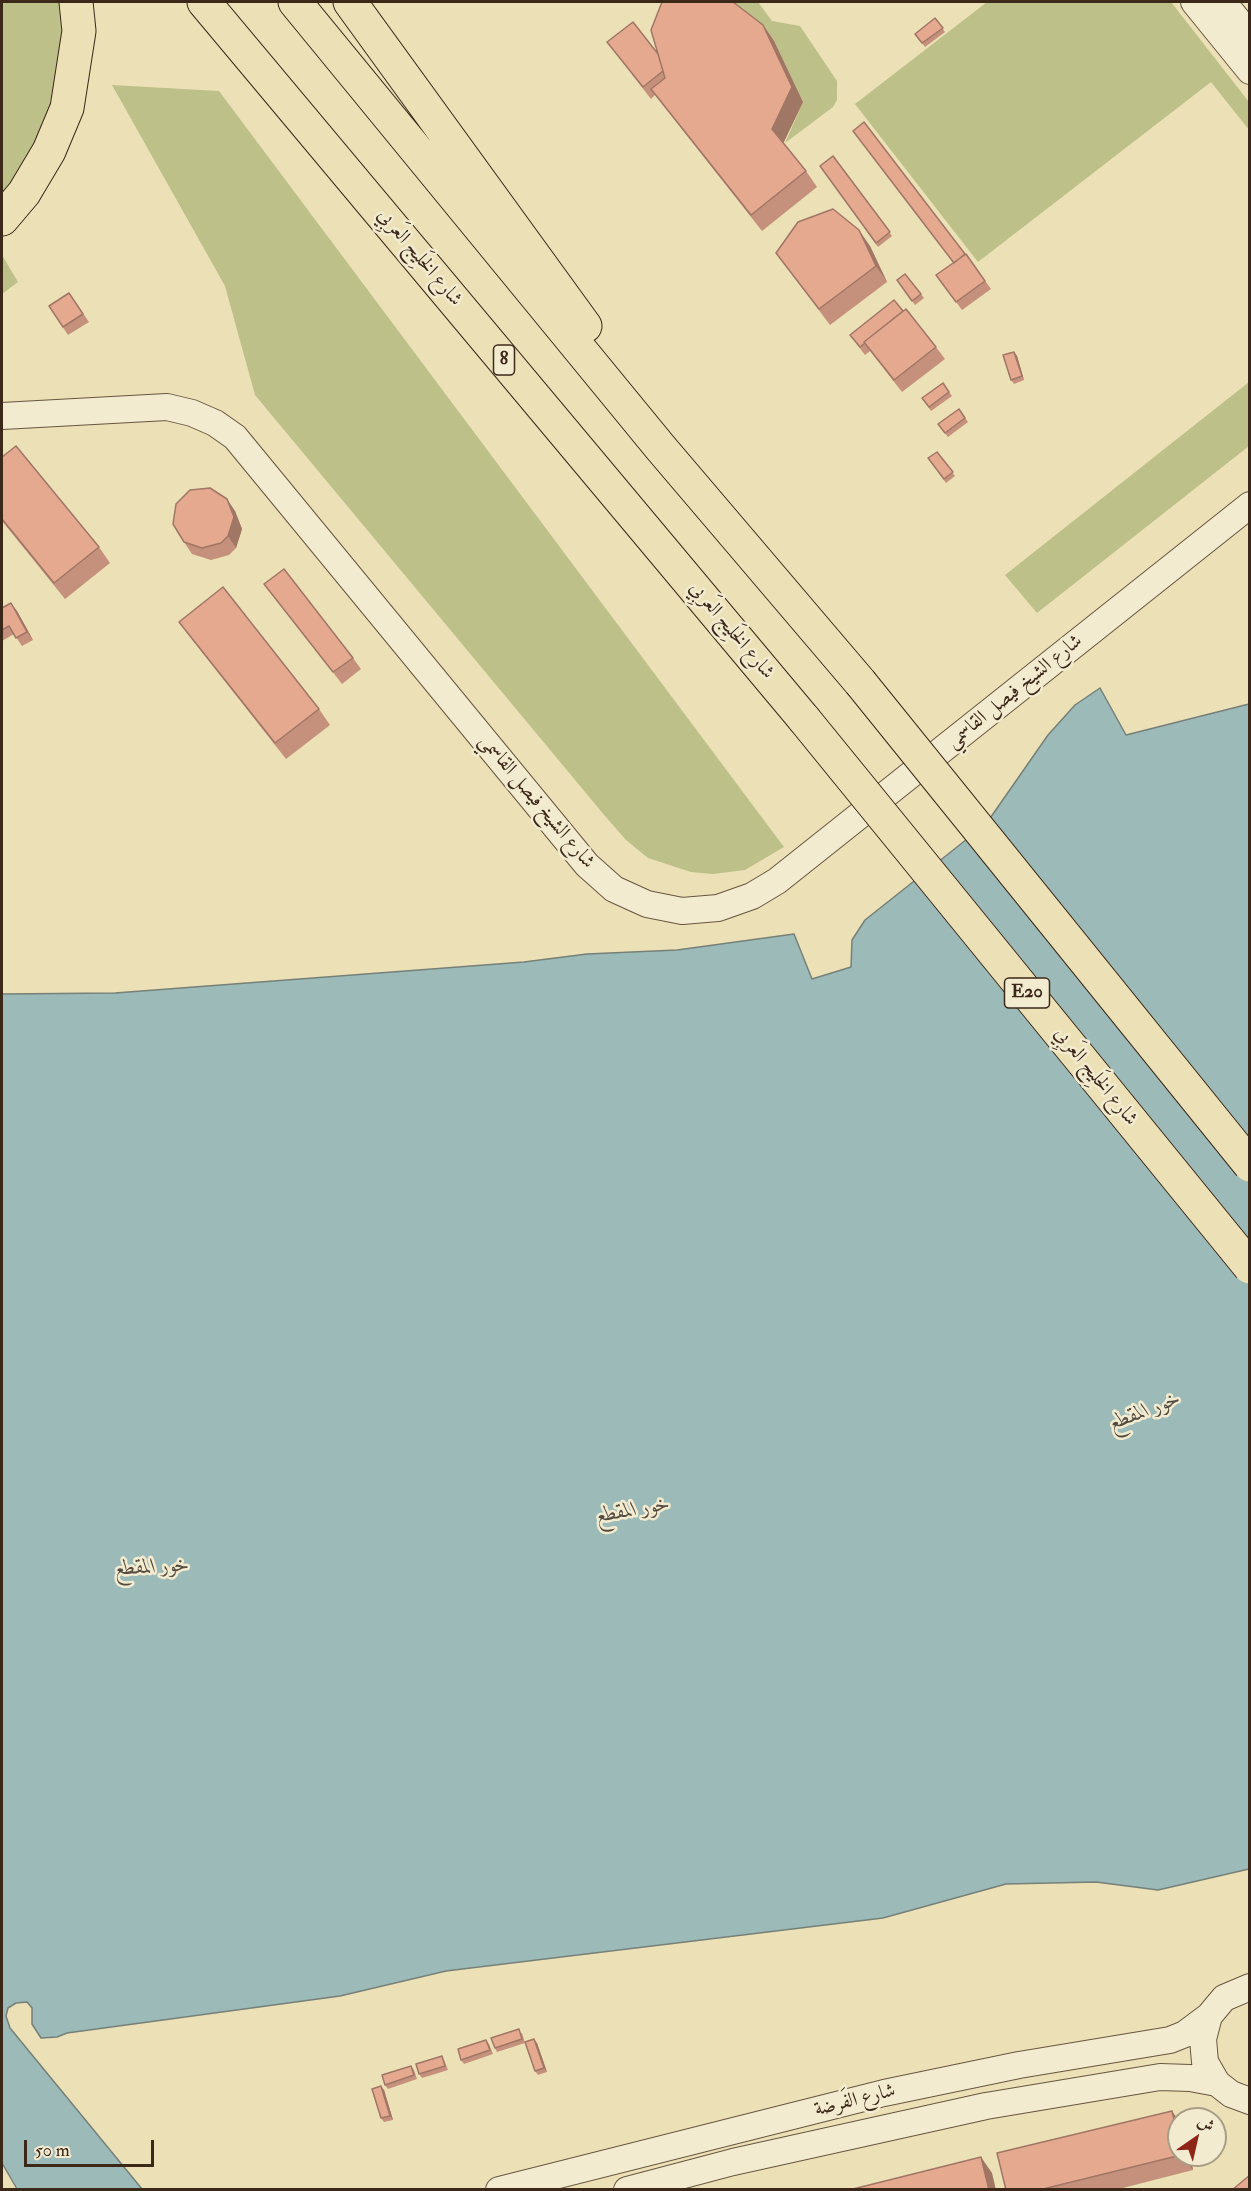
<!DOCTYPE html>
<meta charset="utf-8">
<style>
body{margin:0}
#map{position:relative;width:1251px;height:2191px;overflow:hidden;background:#ebe0b6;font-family:"IM FELL Double Pica",Amiri,serif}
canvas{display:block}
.frame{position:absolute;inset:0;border:3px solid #3c2819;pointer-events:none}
.north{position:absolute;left:1167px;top:2107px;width:60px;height:60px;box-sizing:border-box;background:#f2ebd0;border:2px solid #a99d87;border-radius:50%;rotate:34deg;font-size:16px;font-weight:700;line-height:24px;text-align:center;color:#3c2819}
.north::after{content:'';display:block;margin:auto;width:21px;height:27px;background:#8f2418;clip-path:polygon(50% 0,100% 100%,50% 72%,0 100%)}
.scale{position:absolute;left:24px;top:2140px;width:130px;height:27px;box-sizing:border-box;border:3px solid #3c2819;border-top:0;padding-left:8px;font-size:18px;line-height:21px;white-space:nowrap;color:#3c2819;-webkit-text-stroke:4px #f2ebd0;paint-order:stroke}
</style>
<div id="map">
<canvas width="1251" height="2191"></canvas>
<div class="frame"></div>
<div class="north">ش</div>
<div class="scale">50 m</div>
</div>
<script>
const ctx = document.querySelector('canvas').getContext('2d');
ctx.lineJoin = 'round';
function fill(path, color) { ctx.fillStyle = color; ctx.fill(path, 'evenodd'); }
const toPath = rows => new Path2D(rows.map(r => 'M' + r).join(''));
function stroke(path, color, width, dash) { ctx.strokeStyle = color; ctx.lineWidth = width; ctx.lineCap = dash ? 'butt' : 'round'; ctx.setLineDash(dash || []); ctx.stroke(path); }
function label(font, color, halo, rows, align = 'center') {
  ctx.font = font + ' "IM FELL Double Pica",Amiri,serif'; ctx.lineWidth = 5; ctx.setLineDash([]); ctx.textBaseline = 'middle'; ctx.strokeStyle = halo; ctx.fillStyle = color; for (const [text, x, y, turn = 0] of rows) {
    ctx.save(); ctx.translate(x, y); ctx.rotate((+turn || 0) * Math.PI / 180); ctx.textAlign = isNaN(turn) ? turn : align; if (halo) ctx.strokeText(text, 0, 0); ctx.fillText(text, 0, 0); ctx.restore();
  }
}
fill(toPath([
 [2,2,70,2,66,106,2,207],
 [724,2,758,2,772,21,800,26,837,81,837,100,833,107,785,143,803,102,774,41],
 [987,2,1171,2,1249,102,1249,130,1211,82,978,262,855,104],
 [112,85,219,91,784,847,745,870,713,874,691,872,648,858,626,840,605,816,255,395,225,286],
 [2,255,18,282,2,294],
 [1249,382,1249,446,1037,613,1005,575]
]), '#bec089');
const water = toPath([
 [1100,688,1126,735,1249,704,1249,1869,1158,1890,1096,1882,1006,1884,883,1918,446,1971,340,1996,67,2033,57,2037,41,2038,32,2024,32,2008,27,2002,16,2003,8,2008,6,2016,10,2028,142,2189,17,2189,2,2163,2,994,115,993,524,962,587,954,677,950,794,934,812,979,851,967,852,940,865,920,986,824,1048,735,1075,705,1100,688]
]);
fill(water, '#9cbab8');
stroke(water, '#768078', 1.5);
const minor = toPath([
 [1194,2,1250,71],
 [1223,2,1250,35],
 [2,416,167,407,192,413,215,423,235,437,587,865,614,889,647,904,682,911,718,908,752,896,777,881,1250,505],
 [1250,1987,1224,1998,1209,2016,1203,2039,1205,2062,1217,2083,1231,2094,1250,2101],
 [499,2190,884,2093,1019,2065,1170,2040,1185,2034,1209,2016],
 [627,2190,733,2162,986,2106,1160,2077,1190,2078,1217,2083]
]);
const highway = toPath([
 [204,2,804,719],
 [295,2,660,447,860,682],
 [350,2,585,326],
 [2,219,24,193,49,151,67,108,79,31,76,2]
]);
stroke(minor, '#685640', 28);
stroke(highway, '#3c2819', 35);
stroke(minor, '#f2ebd0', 26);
stroke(highway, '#ebe0b6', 33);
const highwayBridge = toPath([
 [860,682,1250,1165],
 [804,719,1250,1267]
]);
stroke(highwayBridge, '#3c2819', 35, []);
stroke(highwayBridge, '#ebe0b6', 33);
fill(toPath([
 [935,18,945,32,925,47,915,34],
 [763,25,774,41,803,102,783,143,806,171,817,187,762,231,655,95,651,99,607,42,658,54],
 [833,156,892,236,878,247,820,166],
 [870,246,887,282,830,325,776,253],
 [966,254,991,289,962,310,936,275],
 [905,274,924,298,915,305,897,280],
 [69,293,89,322,68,335,49,306],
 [903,311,936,347,945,359,902,392,870,351,865,355,850,335],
 [1014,352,1017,356,1024,380,1014,384,1011,380],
 [943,383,952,396,931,411,922,398],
 [959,409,968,422,948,437,938,424],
 [937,452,955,476,946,483,928,458],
 [2,457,99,547,110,563,65,599,2,521],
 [235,511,242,529,236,548,229,555,211,560,192,554,184,542],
 [264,584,353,658,361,669,342,684],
 [2,608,17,611,33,640,22,646,14,634,2,641],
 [179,622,319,709,330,725,286,759,190,637],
 [522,2033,525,2043,497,2052,495,2048],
 [486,2040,489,2044,493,2054,464,2064,461,2060],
 [537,2043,547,2072,538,2075,535,2071],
 [444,2060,448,2070,422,2078,419,2074],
 [411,2066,414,2070,417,2079,388,2089,385,2085],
 [384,2090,393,2120,384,2122,381,2118],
 [1179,2155,1190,2155,1193,2170,1115,2190,1006,2190]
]), '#c5917c');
fill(toPath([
 [763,25,774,41,803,102,783,144,772,129],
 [859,230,870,246,887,282,876,266],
 [1014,352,1017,356,1024,380,1022,376],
 [227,499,235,511,242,529,236,548,228,536],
 [11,603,17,611,33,640,27,632],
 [534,2039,537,2043,547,2072,544,2068],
 [381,2086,384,2090,393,2120,390,2116],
 [1172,2111,1179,2121,1179,2141],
 [1183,2155,1190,2155,1193,2170],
 [981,2157,992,2173,996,2190,989,2190]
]), '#a07665');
const building = toPath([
 [662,2,733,2,763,25,792,87,772,129,806,171,751,215,651,89,665,78,651,30,662,2],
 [935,18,943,28,922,43,915,34,935,18],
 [633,22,658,54,663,71,643,87,607,42,633,22],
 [864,122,965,254,954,263,853,131,864,122],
 [833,156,890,232,876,243,820,166,833,156],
 [833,209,859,230,876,266,819,309,776,253,798,222,833,209],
 [966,254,985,281,956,302,936,275,966,254],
 [905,274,921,294,912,301,897,280,905,274],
 [69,293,83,314,63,327,49,306,69,293],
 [894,300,903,311,864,342,865,343,860,347,850,335,894,300],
 [906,309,936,347,894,380,864,342,906,309],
 [1014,352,1022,376,1011,380,1003,355,1014,352],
 [943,383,949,392,929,407,922,398,943,383],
 [959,409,965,418,945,433,938,424,959,409],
 [16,446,99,547,54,583,2,519,2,457,16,446],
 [937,452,953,472,944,479,928,458,937,452],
 [210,488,227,499,234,517,228,536,221,543,202,548,184,542,173,524,176,504,190,490,210,488],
 [284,569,353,658,333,672,264,584,284,569],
 [223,587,319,709,275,743,179,622,223,587],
 [11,603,27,632,16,638,9,626,2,630,2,608,11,603],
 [519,2029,522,2039,495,2048,491,2038,519,2029],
 [534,2039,544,2068,535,2071,525,2042,534,2039],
 [486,2040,490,2050,461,2060,458,2049,486,2040],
 [442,2056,445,2066,419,2074,416,2064,442,2056],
 [411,2066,414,2075,385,2085,382,2075,411,2066],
 [381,2086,390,2116,381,2118,372,2089,381,2086],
 [1172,2111,1179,2141,1179,2155,1181,2155,1039,2190,1006,2190,997,2153,1172,2111],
 [981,2157,989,2190,849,2190,981,2157],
 [1250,2175,1250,2190,1232,2190,1250,2175]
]);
fill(building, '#e5a990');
stroke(building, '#a07665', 1.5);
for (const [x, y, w] of [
 [504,360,21],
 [1027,993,45]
]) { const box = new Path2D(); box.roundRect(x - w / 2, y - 15, w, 30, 4.5); ctx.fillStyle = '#f2ebd0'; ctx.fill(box); stroke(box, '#3c2819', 1.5); }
label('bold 18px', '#3c2819', null, [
 ["8",504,360],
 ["E20",1027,993]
]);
label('20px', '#3c2819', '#f2ebd0', [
 ["شارع الخَلِيج العَربِي",419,258,50],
 ["شارع الخَلِيج العَربِي",731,631,50],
 ["شارع الشيخ فيصل القاسمي",1015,692,-39],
 ["شارع الشيخ فيصل القاسمي",536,802,50],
 ["شارع الخَلِيج العَربِي",1095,1077,51],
 ["شارع الفَرضة",855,2101,-14]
]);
label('italic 21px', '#544c41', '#f2ebd0', [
 ["خور المقطع",1145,1412,-21],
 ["خور المقطع",633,1511,-10],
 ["خور المقطع",152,1568,-3]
]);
</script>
